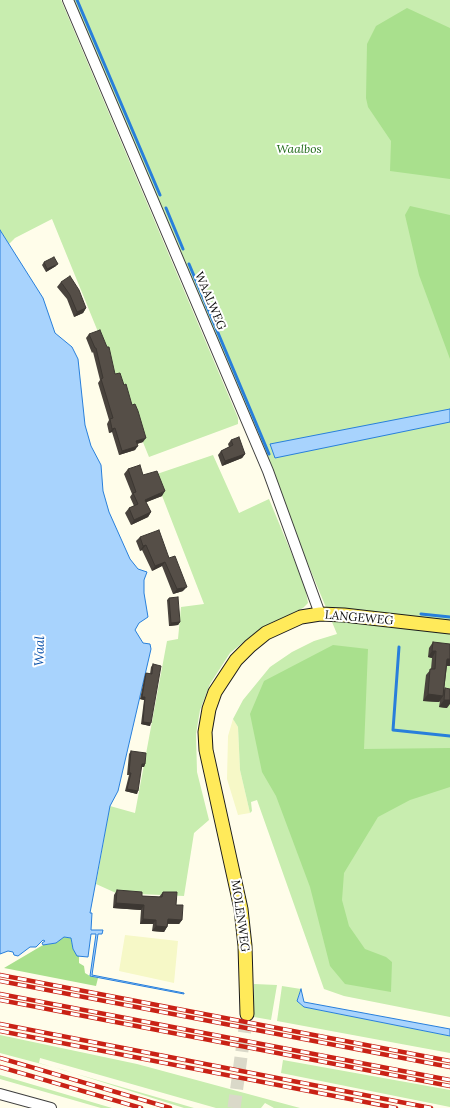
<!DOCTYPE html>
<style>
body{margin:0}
canvas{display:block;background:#fffdea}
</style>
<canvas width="450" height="1108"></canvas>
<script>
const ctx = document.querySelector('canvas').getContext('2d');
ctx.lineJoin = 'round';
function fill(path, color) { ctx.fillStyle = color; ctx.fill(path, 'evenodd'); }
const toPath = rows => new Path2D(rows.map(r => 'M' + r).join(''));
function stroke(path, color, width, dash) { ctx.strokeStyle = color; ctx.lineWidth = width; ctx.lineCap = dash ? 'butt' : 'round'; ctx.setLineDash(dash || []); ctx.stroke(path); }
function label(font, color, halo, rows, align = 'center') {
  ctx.font = font + ' Lora,serif'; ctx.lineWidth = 4; ctx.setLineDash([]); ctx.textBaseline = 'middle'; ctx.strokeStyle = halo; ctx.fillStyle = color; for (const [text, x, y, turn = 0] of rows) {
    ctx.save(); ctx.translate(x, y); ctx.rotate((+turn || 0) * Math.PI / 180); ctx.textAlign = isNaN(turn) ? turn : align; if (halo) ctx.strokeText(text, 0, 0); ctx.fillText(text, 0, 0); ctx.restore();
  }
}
fill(toPath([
 [233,719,238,727,240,770,250,813,238,815,227,779,228,736],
 [125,935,178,941,174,983,119,971]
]), '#f6f8c7');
fill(toPath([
 [0,0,61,0,238,418,238,424,149,457,52,219,15,238,9,244,0,230],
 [74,0,450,0,450,1017,344,996,324,989,257,800,251,802,252,811,250,813,240,770,238,727,233,719,243,700,270,667,292,652,314,641,337,634],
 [213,455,239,513,269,499,305,586,308,603,303,608,256,632,230,653,210,684,200,710,196,734,197,772,209,820,194,833,184,896,116,893,96,884,110,806,135,813,167,641,178,639,181,607,204,604,154,475],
 [254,984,277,985,271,1020,254,1017],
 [282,986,301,989,297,1001,304,1007,450,1036,450,1053,277,1021],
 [0,1035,137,1064,300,1108,274,1108,265,1103,261,1108,216,1108,40,1058,39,1063,194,1108,184,1108,64,1070,0,1053],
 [283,1060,450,1090,450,1107,281,1073],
 [0,1075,112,1108,101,1108,0,1079]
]), '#c8edaf');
fill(toPath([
 [407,8,450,28,450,179,390,171,391,141,368,107,366,98,367,44,376,26],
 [410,206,450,215,450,359,419,275,405,215],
 [333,645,368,649,364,749,450,748,450,787,410,800,378,817,344,873,342,900,349,926,365,949,386,957,392,962,391,992,345,984,330,966,310,887,276,796,262,772,250,714,264,681],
 [64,937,71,938,73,949,79,956,79,963,84,966,85,973,90,976,98,978,96,986,4,968,43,945,56,943]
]), '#a9e08d');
const water = toPath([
 [0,230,43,298,55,333,72,347,78,359,85,425,91,446,101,465,103,491,109,512,130,559,138,569,147,572,144,580,144,593,148,617,139,623,135,630,143,643,150,644,151,649,118,791,110,806,90,913,92,913,91,930,103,930,102,934,98,934,92,975,184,993,184,994,90,976,96,934,91,934,88,957,77,956,73,949,71,938,64,937,56,943,43,945,42,943,45,941,43,940,36,947,30,947,18,956,14,955,13,952,8,951,0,954,0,230],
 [450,409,450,422,275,458,270,444,450,409],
 [301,989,304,1002,450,1029,450,1036,304,1007,297,1001,301,989]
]);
fill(water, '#a8d3fd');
stroke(water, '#287fdb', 1);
stroke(toPath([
 [77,0,160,195],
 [166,208,183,249],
 [189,264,269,454],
 [421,614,450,617],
 [399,647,393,730,450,736]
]), '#287fdb', 3);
stroke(toPath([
 [234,1108,247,1014]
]), '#dad9c9', 13, [13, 6]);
const minor = toPath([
 [68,0,268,471,320,614],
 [0,1094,51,1108]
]);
const major = toPath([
 [247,1014,245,946,241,909,206,750,205,732,209,709,215,692,236,660,250,646,266,633,301,617,320,614,344,615,450,627]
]);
stroke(minor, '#3e3e3e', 12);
stroke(major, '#1c1c1c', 15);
stroke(minor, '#fff', 10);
stroke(major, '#ffea5a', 13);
const rail = toPath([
 [0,975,450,1061],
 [0,981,450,1067],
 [0,994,450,1080],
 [0,1000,450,1086],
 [0,1024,431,1108],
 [0,1031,396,1108],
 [0,1058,170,1108],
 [0,1067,141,1108]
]);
stroke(rail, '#c92216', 4.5);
stroke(rail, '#fff', 3, [9]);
fill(toPath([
 [44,262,56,266,46,272,42,265],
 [61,282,86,308,83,313,74,317,67,299,57,287],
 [89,334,115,374,124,385,143,442,137,444,135,450,119,455,112,432,109,433,107,424,109,420,98,383,100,380,93,352,92,353,86,338],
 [231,440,245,454,242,458,222,466,218,455,221,451,229,447,228,444],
 [128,469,143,475,162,496,146,502,151,512,148,517,131,525,125,513,129,508,134,506,130,497,132,494,124,474],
 [140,537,169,558,183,591,173,594,162,566,152,571,142,550,140,551,136,541],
 [169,598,180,622,178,625,169,626,167,600],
 [433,642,450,666,447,666,444,690,445,688,447,708,439,707,440,701,439,702,423,701,426,675,431,669,432,658,428,657,429,648],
 [153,664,150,726,141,724,144,700,140,699,145,675,146,673,150,674,151,667],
 [131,751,145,764,144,767,141,767,137,794,125,791,129,775,127,775,129,754],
 [117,890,142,896,159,897,163,892,176,905,182,920,179,924,168,924,167,927,164,932,152,931,153,924,140,924,141,910,113,908,114,895]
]), '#49433d');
fill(toPath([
 [58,264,56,266,46,272,47,269],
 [86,308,83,313,74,317,77,312],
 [115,428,112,432,109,433,112,429],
 [146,438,143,442,133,445,136,441],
 [138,446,135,450,119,455,122,451],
 [245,454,242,458,222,466,225,461],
 [165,491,162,496,142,504,145,500],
 [151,512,148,517,131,525,134,520],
 [146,545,142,550,140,551,143,546],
 [165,562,162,566,152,571,155,566],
 [187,587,183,591,173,594,177,589],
 [180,622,178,625,169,626,171,623],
 [432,651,436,651,432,658,428,657],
 [447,659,450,659,450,666,443,665],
 [428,694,443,696,439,702,423,701],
 [142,697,145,697,144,700,140,699],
 [444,700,450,700,450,704,447,708,439,707],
 [143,722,151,723,150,726,141,724],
 [142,764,145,764,144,767,140,767],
 [127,789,138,791,137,794,125,791],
 [116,903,144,905,141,910,113,908],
 [143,919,156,920,153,924,140,924],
 [168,919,182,920,179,924,165,923],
 [156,926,167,927,164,932,152,931]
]), '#3c3732');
const building = toPath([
 [54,257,58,264,47,269,44,262,54,257],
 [70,276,79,290,86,308,77,312,70,295,61,282,70,276],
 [100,330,107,347,109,347,115,374,120,373,124,385,126,384,132,405,135,404,138,411,146,438,136,441,138,446,122,451,115,428,112,429,110,419,113,418,101,379,103,378,96,348,95,348,89,334,100,330],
 [239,437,245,454,225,461,221,451,233,445,231,440,239,437],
 [140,465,143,475,157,471,165,491,145,500,151,512,134,520,129,508,138,504,133,493,136,492,128,469,140,465],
 [159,530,169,558,175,556,187,587,177,589,165,562,155,566,146,545,143,546,140,537,159,530],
 [178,597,180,622,171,623,169,598,178,597],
 [433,642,450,644,450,659,447,659,443,696,428,694,430,669,435,669,436,651,432,651,433,642],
 [153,664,161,666,151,723,143,722,145,697,142,697,146,673,152,674,153,664],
 [445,688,450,689,450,700,444,700,445,688],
 [131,751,146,753,145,764,142,764,138,791,127,789,131,773,129,773,131,751],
 [117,890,142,892,142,896,162,897,163,892,177,892,176,905,183,905,182,920,168,919,167,927,156,926,156,920,143,919,144,905,116,903,117,890]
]);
fill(building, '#554e47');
stroke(building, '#3c3732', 1);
label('italic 12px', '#1d6916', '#fff', [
 ["Waalbos",299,150]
]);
label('12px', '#0b0b0b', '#fff', [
 ["WAALWEG",210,301,67],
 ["LANGEWEG",359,618,5],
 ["MOLENWEG",240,916,82]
]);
label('italic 13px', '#0950a9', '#fff', [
 ["Waal",40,651,-88]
]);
</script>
